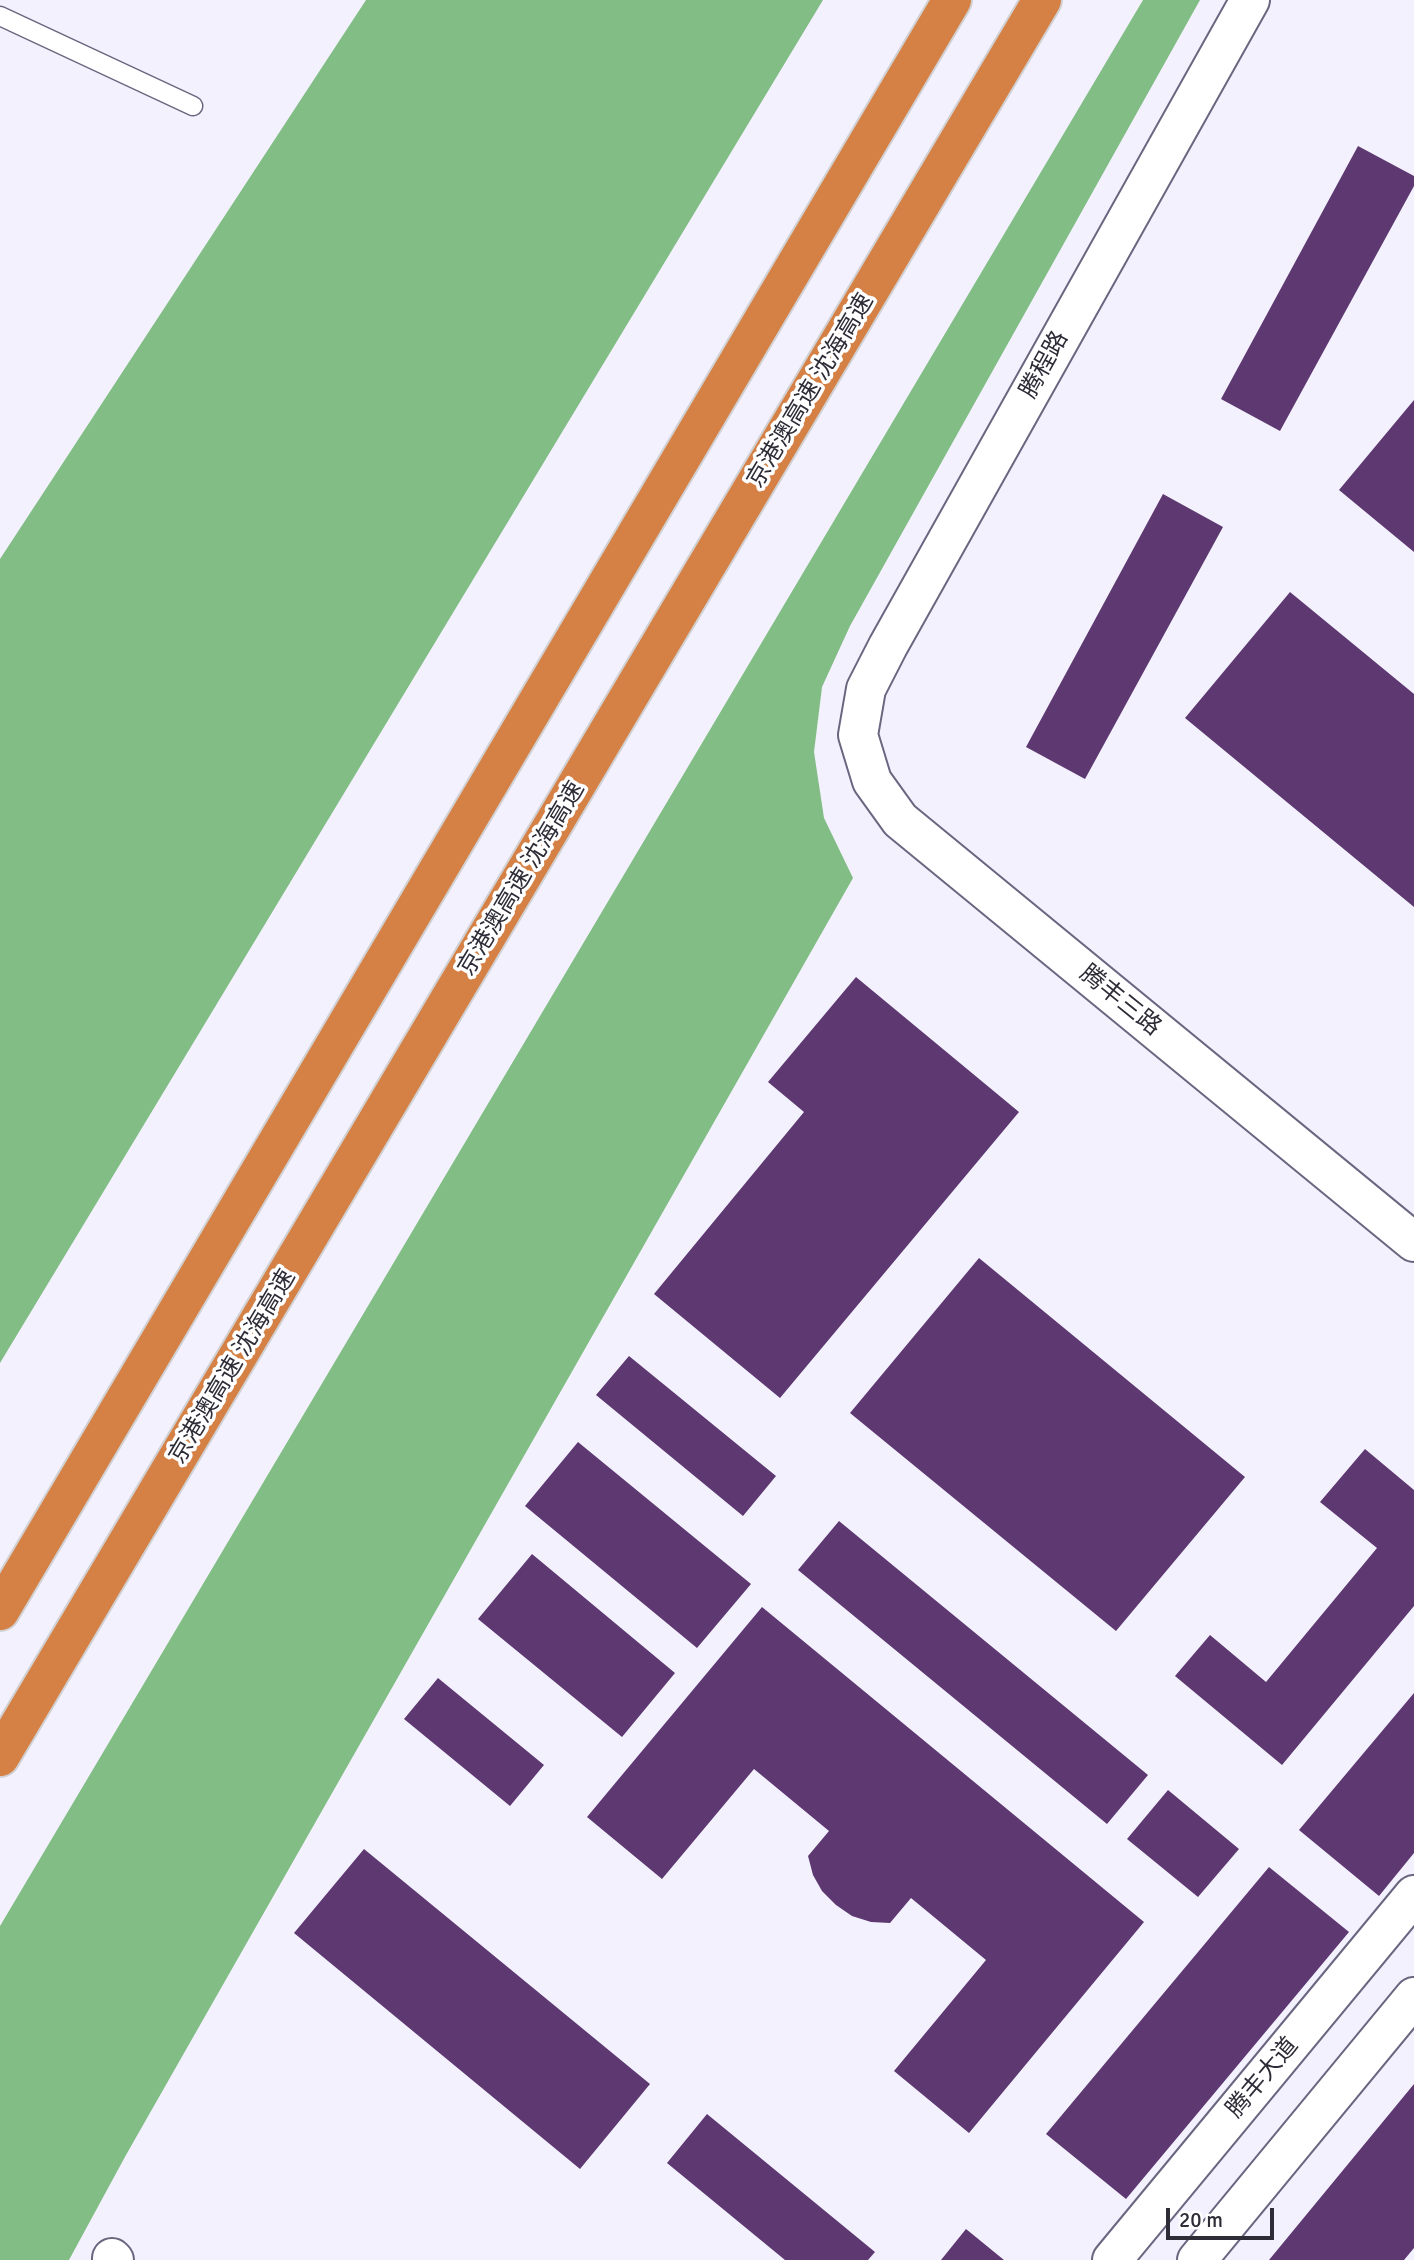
<!DOCTYPE html>
<meta charset="utf-8">
<style>
body{margin:0}
#map{position:relative;width:1414px;height:2260px;overflow:hidden;background:#f3f1fd;font-family:Signika,sans-serif}
canvas{display:block}
.scale{position:absolute;left:1166px;top:2208px;width:108px;height:32px;box-sizing:border-box;border:4px solid #2e2c37;border-top:0;padding-left:9px;font-size:21px;line-height:24px;white-space:nowrap;color:#2e2c37;-webkit-text-stroke:5px #fff;paint-order:stroke}
</style>
<div id="map">
<canvas width="1414" height="2260"></canvas>
<div class="scale">20 m</div>
</div>
<script>
const ctx = document.querySelector('canvas').getContext('2d');
ctx.lineJoin = 'round';
function fill(path, color) { ctx.fillStyle = color; ctx.fill(path, 'evenodd'); }
const toPath = rows => new Path2D(rows.map(r => 'M' + r).join(''));
function stroke(path, color, width, dash) { ctx.strokeStyle = color; ctx.lineWidth = width; ctx.lineCap = dash ? 'butt' : 'round'; ctx.setLineDash(dash || []); ctx.stroke(path); }
function label(font, color, halo, rows, align = 'center') {
  ctx.font = font + ' Signika,"Noto Sans SC",sans-serif'; ctx.lineWidth = 7; ctx.setLineDash([]); ctx.textBaseline = 'middle'; ctx.strokeStyle = halo; ctx.fillStyle = color; for (const [text, x, y, turn = 0] of rows) {
    ctx.save(); ctx.translate(x, y); ctx.rotate((+turn || 0) * Math.PI / 180); ctx.textAlign = isNaN(turn) ? turn : align; if (halo) ctx.strokeText(text, 0, 0); ctx.fillText(text, 0, 0); ctx.restore();
  }
}
fill(toPath([
 [366,0,823,0,0,1363,0,559],
 [1143,0,1200,0,850,626,822,687,814,752,824,818,853,878,126,2155,69,2260,0,2260,0,1926]
]), '#81bd85');
fill(toPath([
 [1358,146,1414,176,1414,186,1280,431,1221,399],
 [1414,400,1414,552,1339,490],
 [1163,494,1223,527,1085,779,1026,747],
 [1290,592,1414,694,1414,907,1185,718],
 [856,977,1019,1112,780,1398,654,1294,804,1112,768,1082],
 [979,1258,1245,1477,1116,1631,850,1413],
 [629,1356,776,1476,743,1516,596,1395],
 [578,1442,751,1584,697,1648,525,1506],
 [1365,1449,1414,1490,1414,1606,1282,1765,1175,1676,1210,1635,1266,1682,1377,1548,1320,1502],
 [839,1521,1148,1775,1107,1824,798,1570],
 [532,1554,675,1673,622,1737,478,1619],
 [762,1607,1144,1922,969,2133,894,2071,986,1960,911,1898,890,1923,871,1922,852,1916,836,1905,822,1891,813,1875,808,1856,829,1831,754,1769,662,1879,587,1817],
 [438,1678,544,1765,510,1806,404,1719],
 [1414,1693,1414,1853,1379,1896,1299,1830],
 [1168,1790,1239,1849,1198,1897,1127,1839],
 [364,1849,650,2084,580,2169,294,1933],
 [1269,1867,1349,1932,1126,2199,1046,2134],
 [1414,2084,1414,2248,1404,2260,1269,2260],
 [707,2114,875,2252,868,2260,785,2260,667,2163],
 [966,2229,1004,2260,941,2260]
]), '#5d3871');
const service = toPath([
 [0,16,193,106]
]);
const tertiary = toPath([
 [1250,0,888,646,866,689,858,735,872,781,900,820,1414,1242],
 [112,2258,114,2260],
 [1112,2260,1414,1895],
 [1197,2260,1414,1997]
]);
const motorway = toPath([
 [0,1611,952,0],
 [0,1757,1042,0]
]);
stroke(service, '#6b6680', 21);
stroke(tertiary, '#6b6680', 42);
stroke(motorway, '#d1d1d3', 42);
stroke(service, '#fff', 18);
stroke(tertiary, '#fff', 38);
stroke(motorway, '#d58045', 38);
label('24px', '#2e2c37', '#fff', [
 ["腾程路",1045,365,-61],
 ["京港澳高速 沈海高速",811,391,-59],
 ["京港澳高速 沈海高速",522,879,-59],
 ["腾丰三路",1120,1001,39],
 ["京港澳高速 沈海高速",233,1367,-59],
 ["腾丰大道",1263,2078,-50]
]);
</script>
